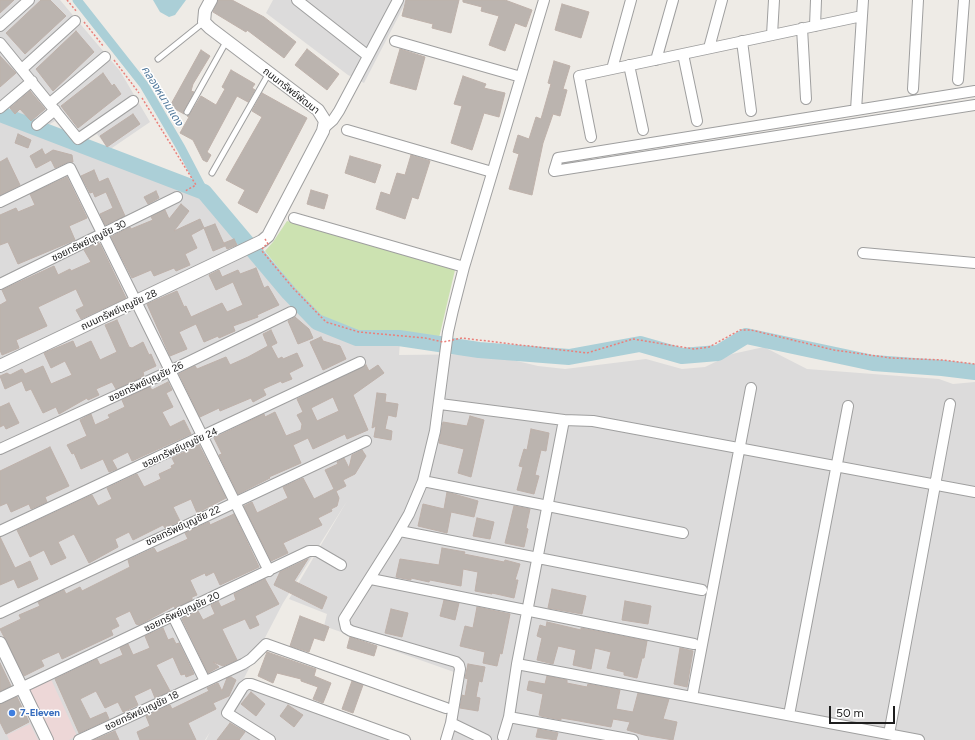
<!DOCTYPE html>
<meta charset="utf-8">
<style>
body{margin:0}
#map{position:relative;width:975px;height:740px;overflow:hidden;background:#eeebe6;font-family:Figtree,sans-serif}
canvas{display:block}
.scale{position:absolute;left:829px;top:706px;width:66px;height:18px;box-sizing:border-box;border:2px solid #1e1e1e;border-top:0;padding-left:5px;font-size:12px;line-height:14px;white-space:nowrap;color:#1e1e1e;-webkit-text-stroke:3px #fff;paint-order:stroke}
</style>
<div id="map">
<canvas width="975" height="740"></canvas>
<div class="scale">50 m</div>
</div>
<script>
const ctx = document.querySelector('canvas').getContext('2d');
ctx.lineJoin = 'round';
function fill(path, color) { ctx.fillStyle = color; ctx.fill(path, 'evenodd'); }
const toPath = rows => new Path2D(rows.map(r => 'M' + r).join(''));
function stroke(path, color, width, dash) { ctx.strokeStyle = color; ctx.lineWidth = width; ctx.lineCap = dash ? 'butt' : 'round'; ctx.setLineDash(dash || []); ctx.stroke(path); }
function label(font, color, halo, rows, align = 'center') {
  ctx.font = font + ' Figtree,"Noto Sans Thai",sans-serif'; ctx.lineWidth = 3; ctx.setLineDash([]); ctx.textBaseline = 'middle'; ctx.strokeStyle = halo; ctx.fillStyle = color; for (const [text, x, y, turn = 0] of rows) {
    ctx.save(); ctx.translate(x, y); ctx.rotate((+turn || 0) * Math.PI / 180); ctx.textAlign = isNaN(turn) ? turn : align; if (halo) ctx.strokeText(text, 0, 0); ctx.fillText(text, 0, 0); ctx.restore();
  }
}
fill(toPath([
 [0,0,60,0,120,71,150,122,109,150,97,134,75,146,55,121,35,133,216,196,297,303,339,336,400,342,399,355,487,354,538,366,565,369,646,359,682,369,705,367,732,354,764,347,807,369,939,379,953,384,975,382,975,740,442,740,454,672,324,626,327,614,289,599,347,501,283,603,242,682,342,714,413,740,206,740,210,732,205,740,0,740,0,120,23,128,0,116],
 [273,0,407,0,364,83,348,75,266,13]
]), '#dcdbdb');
fill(toPath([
 [50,677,77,736,69,740,53,740,28,687],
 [30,724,38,740,9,740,7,735]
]), '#edd7d7');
fill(toPath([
 [287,221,455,270,439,338,359,332,328,323,304,300,265,251,273,242]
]), '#cce2b1');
fill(toPath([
 [153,0,186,0,175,15,169,17,160,12]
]), '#abcfd7');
stroke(toPath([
 [77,0,144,85,181,148,204,192]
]), '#abcfd7', 9);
stroke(toPath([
 [0,114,204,192,289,293,317,322,357,338,399,338,479,350,569,357,640,344,682,356,718,353,746,336,873,363,942,368,975,372]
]), '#abcfd7', 16);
const building = toPath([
 [0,0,14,0,0,13,0,0],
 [41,0,50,0,66,16,25,54,6,33,41,0],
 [218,0,232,0,264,17,296,42,284,58,247,30,246,32,213,12,218,0],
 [406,0,459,0,451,33,432,28,433,24,402,16,406,0],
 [463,0,505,0,532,10,526,27,515,23,505,51,489,45,499,16,481,11,482,7,463,2,463,0],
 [562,4,589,12,581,38,555,30,562,4],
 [76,31,94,52,53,91,36,69,76,31],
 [307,49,339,74,327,90,295,65,307,49],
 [400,49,425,57,416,90,390,83,400,49],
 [201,50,210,56,193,84,191,91,194,92,184,110,184,114,170,106,201,50],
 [0,56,16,73,0,87,0,56],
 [554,61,570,66,563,89,567,90,560,116,553,114,543,143,532,195,509,189,519,154,513,152,518,135,529,139,536,117,541,119,551,84,548,83,554,61],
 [231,70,255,84,252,88,255,90,248,102,237,96,207,152,211,155,207,162,203,160,193,140,180,133,189,117,187,116,190,114,201,96,216,105,225,89,222,87,231,70],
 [103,73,112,86,114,84,121,94,78,128,61,106,103,73],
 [463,76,486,84,484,88,505,93,499,117,484,113,472,150,451,143,462,106,454,104,463,76],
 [30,91,45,109,31,121,20,109,15,114,10,108,30,91],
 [262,93,307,118,257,213,238,203,245,190,226,180,262,117,252,111,262,93],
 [133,114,140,124,107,147,100,136,133,114],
 [18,134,31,140,28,148,15,143,18,134],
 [42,149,45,155,53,150,72,155,73,162,68,162,55,168,51,160,36,168,30,156,42,149],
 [411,155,430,161,418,199,412,197,405,219,376,209,381,192,390,195,397,173,405,175,411,155],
 [350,156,381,165,375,183,345,173,350,156],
 [7,158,20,185,0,195,0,162,7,158],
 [94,170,99,182,108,178,125,216,105,225,100,214,113,208,106,192,95,197,93,192,90,193,81,176,94,170],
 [67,177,87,218,69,226,75,240,18,264,8,242,0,245,0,215,16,208,18,212,35,205,30,194,67,177],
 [311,190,328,195,324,209,307,204,311,190],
 [156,191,159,198,148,204,144,197,156,191],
 [181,204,189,211,174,231,200,219,204,228,191,235,197,248,185,254,190,265,176,271,174,268,154,276,151,270,132,278,111,237,130,227,131,229,153,220,151,217,165,210,169,219,181,204],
 [215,224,225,246,213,251,204,228,215,224],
 [234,239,237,245,227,249,224,243,234,239],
 [98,243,100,244,126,298,81,319,76,310,84,306,76,289,38,307,47,326,16,340,19,348,2,355,0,350,0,305,7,301,2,290,54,266,58,275,70,269,71,271,91,262,84,250,98,243],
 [256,268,264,288,268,286,279,305,257,315,258,317,233,326,235,331,219,338,218,336,204,342,196,324,179,332,187,349,170,356,147,304,177,291,184,307,186,306,191,317,222,303,227,312,243,305,233,282,216,290,209,275,219,270,222,277,238,270,240,274,256,268],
 [295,317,309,329,313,338,298,344,288,321,295,317],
 [117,320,129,347,132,348,143,342,149,355,151,354,156,366,143,372,144,376,116,389,112,382,96,389,99,395,88,400,87,398,59,414,56,407,43,413,31,389,26,391,22,381,5,389,0,376,7,373,10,375,22,369,25,374,43,366,51,384,72,375,65,361,51,368,44,353,73,341,76,348,91,341,100,360,117,352,105,325,117,320],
 [271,330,277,343,271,346,278,359,282,357,283,359,297,353,303,366,289,373,292,379,282,383,281,381,263,389,266,395,253,402,251,398,220,411,219,408,200,417,179,374,195,366,197,369,226,357,230,365,248,357,268,346,263,334,271,330],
 [321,337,323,341,340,346,346,359,323,370,310,342,321,337],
 [366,365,369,371,378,365,384,373,353,395,368,430,347,439,345,434,313,449,308,438,293,445,301,463,269,477,270,478,238,494,219,455,222,454,214,438,264,414,265,417,275,412,286,436,301,430,302,424,297,415,303,412,297,399,366,365],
 [333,397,339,411,317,421,311,408,333,397],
 [168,382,172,390,166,393,173,407,162,412,170,427,184,420,191,434,132,461,128,452,112,460,117,469,109,472,103,459,81,469,74,453,72,454,67,445,87,436,80,420,91,414,95,425,110,418,108,415,125,407,122,400,150,387,152,390,168,382],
 [377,393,386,394,385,402,398,404,396,417,388,415,385,429,392,431,391,440,374,437,376,426,372,428,377,393],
 [9,403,19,423,6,429,4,425,0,427,0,407,9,403],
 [470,416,484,420,471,477,458,473,464,449,439,443,443,422,467,426,470,416],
 [531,429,549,433,546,451,541,450,535,475,539,476,534,494,517,490,523,467,519,466,524,449,527,450,531,429],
 [199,445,226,498,197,513,191,499,173,507,180,521,165,528,163,525,133,540,129,532,115,539,118,547,89,563,74,534,58,542,66,558,51,565,44,550,30,557,17,530,92,495,98,506,112,499,107,488,137,474,144,487,161,479,159,474,172,468,171,466,175,464,172,458,199,445],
 [50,447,69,486,45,497,47,502,31,509,29,504,11,512,7,503,0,506,0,471,50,447],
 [362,450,366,456,355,474,343,480,346,486,336,491,339,498,337,506,331,509,332,511,318,518,322,525,283,543,288,553,271,561,244,506,252,502,257,513,288,498,283,487,303,478,314,499,334,489,325,470,338,464,337,462,344,458,349,468,352,455,362,450],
 [447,492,478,501,474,517,451,512,447,533,418,526,423,504,444,509,447,492],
 [514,506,530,509,526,528,528,529,524,547,505,543,514,506],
 [234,514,259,567,220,585,214,572,206,576,205,573,190,580,197,595,192,597,192,600,175,608,174,606,139,625,136,624,130,611,115,618,119,626,111,630,113,635,62,659,59,652,41,660,44,666,24,676,0,629,21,619,19,615,40,606,38,602,64,590,66,594,80,587,82,591,130,567,128,560,154,548,157,553,188,539,185,533,209,522,210,525,234,514],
 [477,518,494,522,490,539,473,536,477,518],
 [0,537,15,568,30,561,38,579,18,588,14,579,0,585,0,537],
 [442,548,465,552,464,554,504,562,505,560,520,564,515,580,518,580,514,598,492,593,492,594,475,591,478,572,463,569,461,586,430,580,429,582,411,578,411,580,396,577,400,559,439,565,442,548],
 [308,559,294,581,327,597,322,609,274,585,280,572,308,559],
 [265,579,279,604,255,616,259,625,250,629,245,619,222,629,237,660,223,666,213,662,219,667,208,673,182,619,198,611,203,620,215,614,211,605,218,601,221,607,236,600,234,594,265,579],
 [552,589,586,596,582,614,548,608,552,589],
 [444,600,459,603,455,620,440,616,444,600],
 [625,601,651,606,648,624,622,620,625,601],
 [477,607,510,614,502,654,500,653,497,666,483,663,485,652,460,646,465,626,473,628,477,607],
 [391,609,408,613,402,637,385,633,391,609],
 [300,616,329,627,324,641,314,638,309,652,290,646,300,616],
 [547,622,581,630,581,628,647,641,644,658,642,658,637,678,624,675,624,672,607,668,611,652,595,648,591,669,573,665,576,650,558,646,553,664,537,660,542,638,537,636,540,625,546,627,547,622],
 [163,628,168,640,173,638,176,644,179,643,194,674,186,677,185,674,181,675,173,657,156,665,170,691,155,698,151,688,134,696,138,705,123,712,118,702,105,708,96,691,80,699,90,719,106,712,109,719,79,733,55,679,97,659,100,665,123,655,120,648,128,644,133,655,150,648,145,636,163,628],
 [350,637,377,646,374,656,347,648,350,637],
 [680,648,693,651,687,687,674,684,680,648],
 [267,652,316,669,314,676,331,683,323,703,313,699,318,687,301,681,301,679,277,673,273,683,258,676,267,652],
 [0,663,11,686,0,691,0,663],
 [468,664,485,667,482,682,479,681,476,697,480,698,478,711,460,708,462,695,465,696,468,679,465,678,468,664],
 [547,676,567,680,567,683,587,687,588,684,620,690,616,709,633,712,638,693,669,699,663,719,677,722,673,740,644,735,627,730,630,722,613,719,611,727,579,721,561,718,561,720,541,716,539,715,543,694,527,690,529,681,545,684,547,676],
 [231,677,236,680,229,696,213,703,216,709,188,723,196,740,140,740,137,732,150,726,146,716,170,705,172,709,209,691,207,688,218,683,222,691,227,678,231,677],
 [352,681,363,685,353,713,342,709,352,681],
 [251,692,265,704,256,716,241,704,251,692],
 [17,697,29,722,6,734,0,722,0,704,17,697],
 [288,705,303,715,294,727,280,716,288,705],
 [230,723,245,732,239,740,217,740,230,723],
 [538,729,558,733,556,740,536,737,538,729],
 [115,731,119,740,94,740,115,731]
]);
fill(building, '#bbb4af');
stroke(building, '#beb1aa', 1);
const service = toPath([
 [158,59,204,22],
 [187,112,226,42],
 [212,173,269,73]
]);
const minor = toPath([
 [297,0,367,55],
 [0,26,29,0],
 [815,26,816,0],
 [802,28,806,99],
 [772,35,774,0],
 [395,41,521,77],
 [742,41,751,111],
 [0,43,78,139,133,101],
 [709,48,722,0],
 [683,54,697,121],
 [656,60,673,0],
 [629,65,643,130],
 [22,69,75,21],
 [612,69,631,0],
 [958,80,964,0],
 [913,89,918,0],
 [975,91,558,158,554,171,975,105],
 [50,103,105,57],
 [0,108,32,81],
 [856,110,863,0],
 [37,125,55,110],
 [325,127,333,120,339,111,398,0],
 [347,130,492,172],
 [591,137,579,76,862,16],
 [0,202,70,168,269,571],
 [294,218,464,267],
 [863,253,975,263],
 [0,284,177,197],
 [440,404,564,420],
 [0,449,170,371,291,312],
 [423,481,683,533],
 [0,531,360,362],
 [400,531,702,590],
 [371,579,694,644],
 [0,613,366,441],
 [173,616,205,681],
 [517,664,919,740],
 [692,697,751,388],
 [0,698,309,551,317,551,341,565],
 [789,715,848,406],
 [509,717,633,740],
 [451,723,486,740],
 [889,734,950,404],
 [503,737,509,717,517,664,564,420,593,421,975,492],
 [79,740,243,664,251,659,266,644,446,708],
 [270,740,227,713,243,687,247,684,251,684,405,740],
 [446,740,451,723,460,669,459,665,456,662,351,631,346,628,344,619,394,540,409,514,423,481,435,431,448,332,453,310,464,267,544,0]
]);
const tertiary = toPath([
 [0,366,237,253,262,241,268,236,323,131,325,121,318,110,210,28,204,22,205,11,211,0],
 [0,643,47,740]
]);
stroke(service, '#9f9f9f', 7);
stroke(minor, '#9f9f9f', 12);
stroke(tertiary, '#9f9f9f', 14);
stroke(toPath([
 [67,0,77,12],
 [84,22,104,47],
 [114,60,139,93],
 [142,98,196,185,185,191]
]), '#ea807b', 1.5, [2, 2]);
stroke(service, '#fff', 5);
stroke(minor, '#fff', 10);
stroke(tertiary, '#fff', 12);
stroke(toPath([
 [265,239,268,244,263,247,262,251,293,288,326,322,359,332,425,338,443,342,462,338,587,353,633,339,694,349,709,347,740,330,751,330,834,350,891,358,943,360,975,364]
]), '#ea807b', 1.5, [2, 2]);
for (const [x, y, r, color] of [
 [12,713,4,"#3f7fe0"]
]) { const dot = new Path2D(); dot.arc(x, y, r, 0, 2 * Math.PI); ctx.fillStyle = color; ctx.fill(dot); stroke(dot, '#fff', 1.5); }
label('10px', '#1e1e1e', '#fff', [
 ["ถนนทรัพย์พัฒนา",291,91,38],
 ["ซอยทรัพย์บุญชัย 30",89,241,-26],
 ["ถนนทรัพย์บุญชัย 28",119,310,-25],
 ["ซอยทรัพย์บุญชัย 26",146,382,-25],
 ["ซอยทรัพย์บุญชัย 24",180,448,-25],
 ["ซอยทรัพย์บุญชัย 22",183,526,-25],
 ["ซอยทรัพย์บุญชัย 20",182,612,-25],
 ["ซอยทรัพย์บุญชัย 18",142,711,-25]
]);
label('bold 10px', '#366cbe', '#fff', [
 ["7-Eleven",20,713]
], 'left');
label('italic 11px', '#537a9c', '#fff', [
 ["คลองหนามแดง",162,96,58]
]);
</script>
